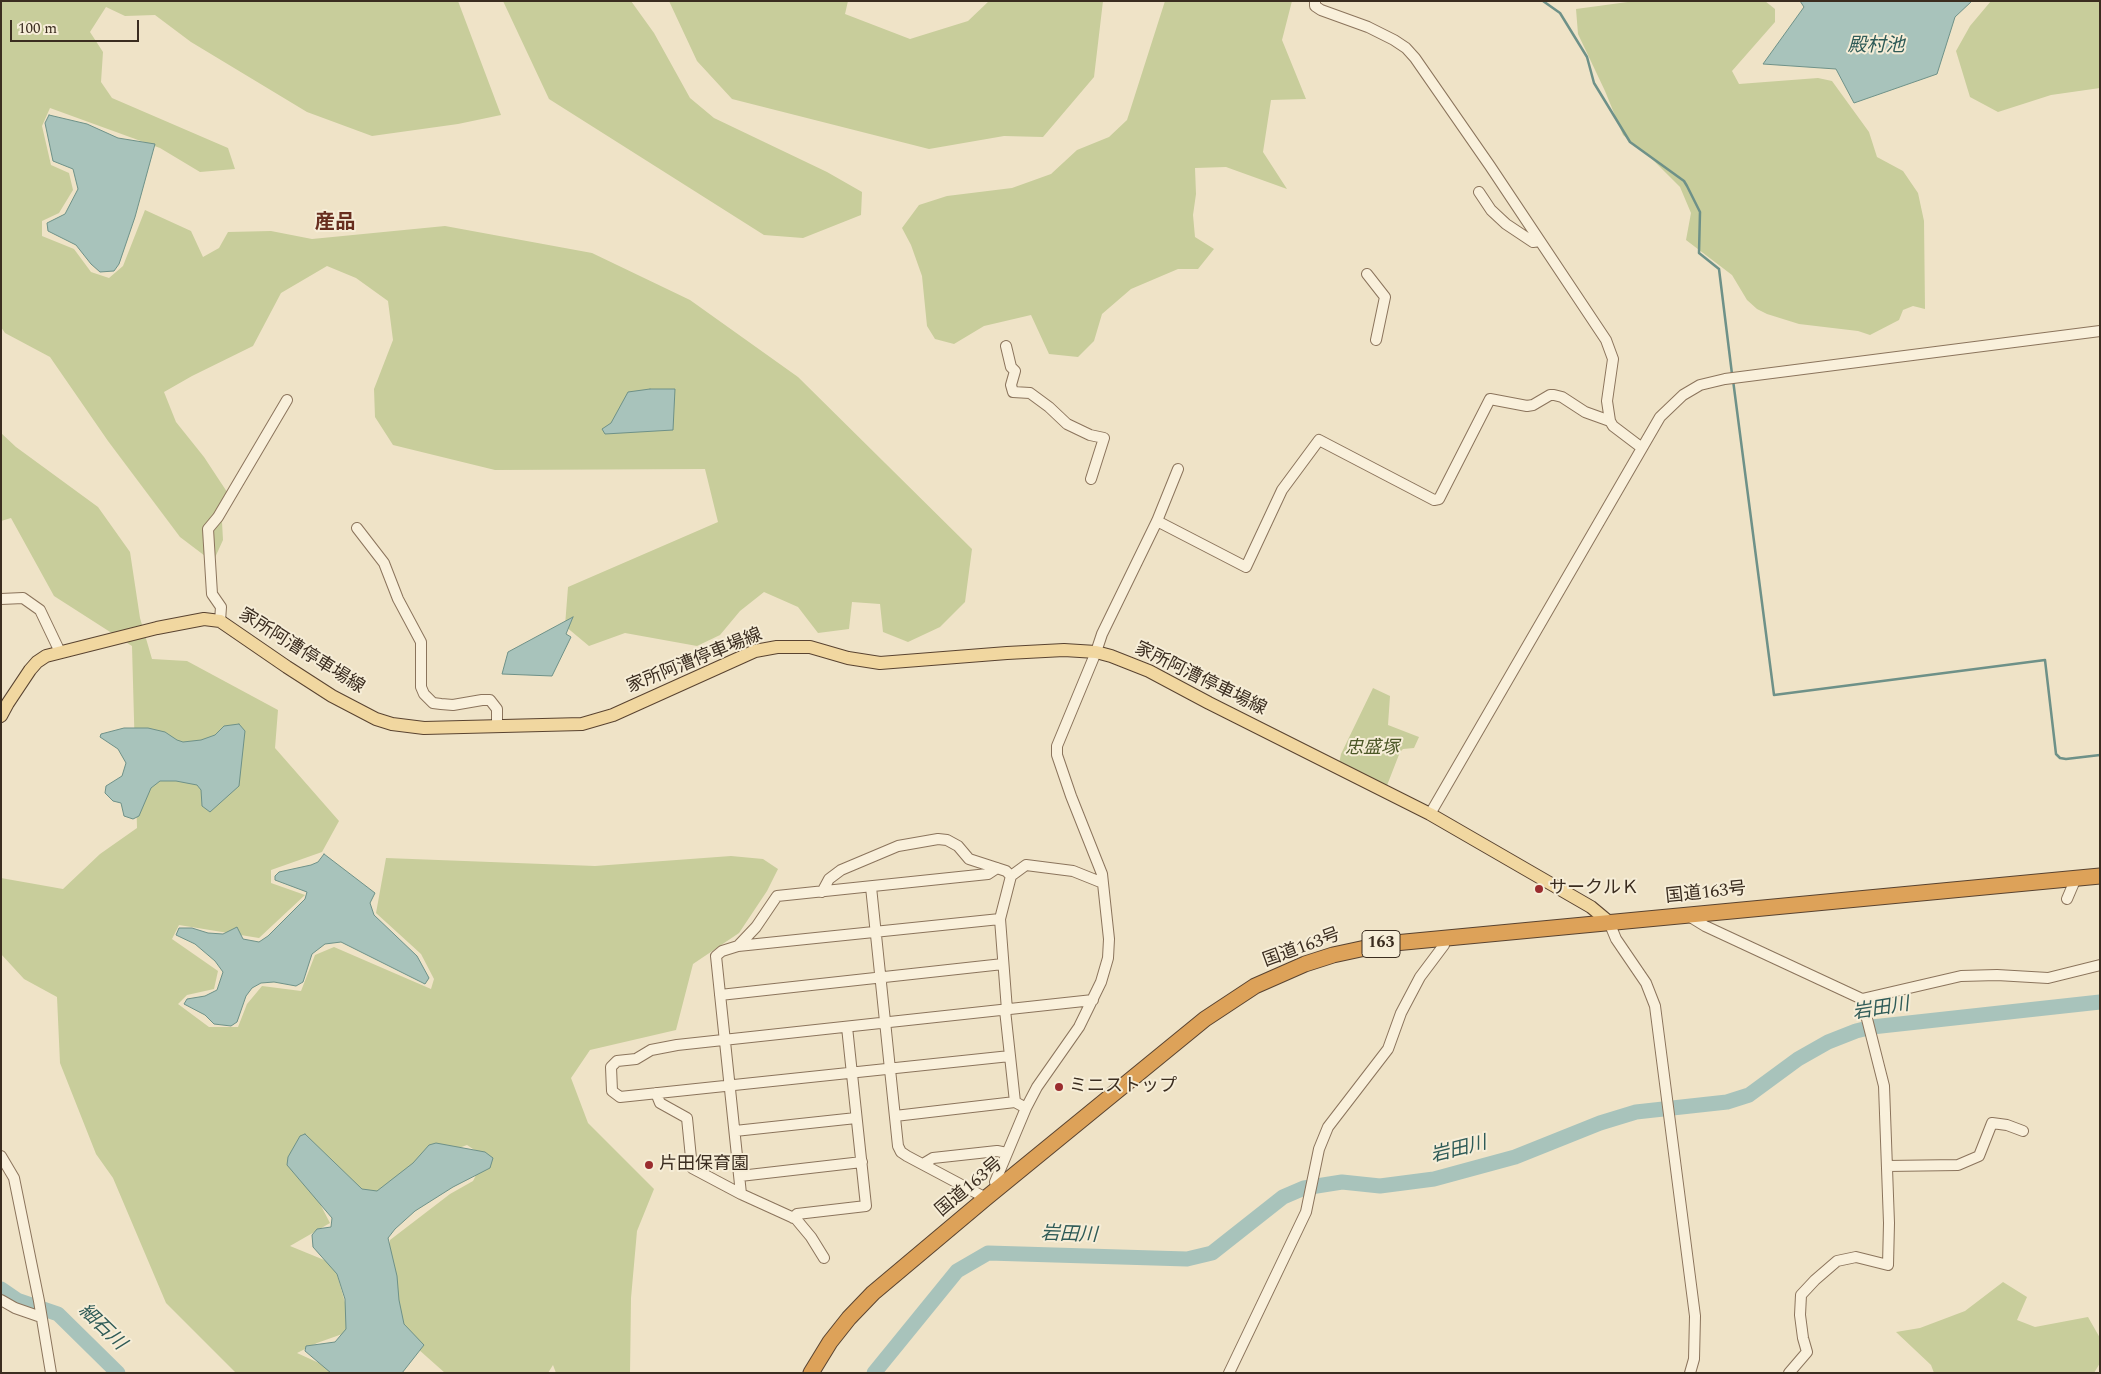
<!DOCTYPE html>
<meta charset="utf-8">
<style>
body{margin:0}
#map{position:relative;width:2101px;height:1374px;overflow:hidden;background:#efe3c7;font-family:Spectral,serif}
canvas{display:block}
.frame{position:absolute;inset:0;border:2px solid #3b2d20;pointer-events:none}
.scale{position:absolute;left:10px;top:20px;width:129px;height:22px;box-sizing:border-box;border:2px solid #3b2d20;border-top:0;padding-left:6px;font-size:15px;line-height:18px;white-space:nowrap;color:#3b2d20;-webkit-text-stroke:4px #f6edd7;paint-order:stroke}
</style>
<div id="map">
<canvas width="2101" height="1374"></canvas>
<div class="frame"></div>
<div class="scale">100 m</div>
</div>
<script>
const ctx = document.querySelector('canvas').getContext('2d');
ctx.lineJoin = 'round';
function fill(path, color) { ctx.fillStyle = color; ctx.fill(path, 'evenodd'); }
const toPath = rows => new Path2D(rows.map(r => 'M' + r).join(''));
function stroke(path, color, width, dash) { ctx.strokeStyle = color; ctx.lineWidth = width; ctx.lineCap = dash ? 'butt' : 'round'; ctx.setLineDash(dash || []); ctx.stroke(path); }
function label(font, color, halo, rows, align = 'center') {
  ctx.font = font + ' Spectral,"Noto Sans JP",serif'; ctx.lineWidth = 4; ctx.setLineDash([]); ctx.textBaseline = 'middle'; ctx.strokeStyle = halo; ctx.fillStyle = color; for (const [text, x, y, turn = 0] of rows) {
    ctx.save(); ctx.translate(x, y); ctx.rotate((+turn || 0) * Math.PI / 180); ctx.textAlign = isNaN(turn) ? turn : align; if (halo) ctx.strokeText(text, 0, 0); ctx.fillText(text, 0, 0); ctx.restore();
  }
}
fill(toPath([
 [1,1,458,1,501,115,458,124,372,136,307,112,191,42,155,15,125,16,106,7,90,32,103,52,101,82,112,98,228,148,235,169,200,172,160,148,50,108,42,126,51,165,69,173,73,190,59,213,42,221,42,236,74,249,91,272,109,278,123,266,145,210,191,231,203,257,219,248,228,232,271,231,312,239,445,226,592,253,690,300,798,377,972,549,965,602,940,627,908,642,883,632,880,604,852,602,849,629,818,633,798,607,764,592,740,611,720,635,697,646,625,633,589,646,565,626,568,587,718,522,705,469,495,470,393,445,375,417,374,389,393,340,388,301,356,278,327,266,281,293,253,346,192,376,164,392,176,422,204,457,231,498,222,522,223,540,213,562,180,537,108,441,50,357,5,333,1,327],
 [503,1,631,1,654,33,690,98,714,118,827,172,862,192,861,215,803,238,764,235,549,99],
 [669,1,848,1,845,14,910,39,968,21,989,1,1103,1,1094,77,1043,137,1004,136,929,149,732,99,697,61],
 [1165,1,1292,1,1282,40,1306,99,1271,100,1263,152,1287,189,1226,167,1195,168,1196,194,1193,215,1195,237,1214,249,1198,269,1178,269,1131,289,1102,314,1094,341,1078,357,1049,354,1031,315,984,326,954,344,935,339,927,326,922,276,911,245,902,228,919,205,947,196,1012,188,1051,174,1077,150,1109,137,1127,120],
 [1635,1,1765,1,1775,9,1775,22,1732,71,1739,84,1818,78,1832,81,1869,132,1877,157,1903,171,1918,193,1924,221,1925,309,1913,306,1903,310,1899,320,1870,335,1858,331,1799,324,1767,314,1757,309,1747,300,1732,275,1686,240,1691,213,1680,187,1650,157,1623,135,1605,91,1578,34,1576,9],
 [1991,1,2100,1,2100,88,2051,95,1998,112,1970,97,1956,51,1970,26],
 [1,433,16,447,98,507,130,552,140,618,152,659,187,661,278,710,275,748,339,821,322,852,271,870,271,883,305,895,259,938,179,925,172,939,218,971,214,989,187,995,178,1004,209,1027,238,1027,247,1004,262,986,301,991,315,955,334,947,431,989,434,979,421,954,376,913,386,858,595,866,731,856,763,859,778,869,767,891,739,933,693,964,676,1030,590,1050,571,1078,588,1123,654,1189,637,1231,631,1298,630,1373,556,1373,553,1365,548,1373,445,1373,400,1333,386,1281,390,1240,450,1194,473,1181,479,1169,479,1153,467,1145,425,1160,373,1203,292,1150,330,1223,290,1246,334,1264,346,1306,348,1332,317,1343,297,1353,341,1373,236,1373,166,1303,113,1178,96,1154,60,1063,57,997,24,979,1,954,1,878,63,889,100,854,137,828,132,646,54,596,11,518,1,521],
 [1373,688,1390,696,1388,725,1419,737,1414,748,1403,749,1400,752,1386,788,1339,764,1341,754],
 [2003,1282,2027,1297,2017,1320,2035,1327,2088,1317,2100,1338,2100,1363,2094,1373,1934,1373,1931,1365,1896,1332,1920,1328,1965,1311]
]), '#c8cd9b');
const water = toPath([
 [1800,1,1972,1,1955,17,1937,74,1854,103,1836,69,1763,64,1804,7,1800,1],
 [49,115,87,124,118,138,155,144,135,217,119,264,114,271,100,272,91,264,76,245,48,231,47,223,65,214,78,189,73,169,53,161,45,123,49,115],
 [650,389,675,389,673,430,605,434,602,429,611,423,628,392,650,389],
 [573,617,566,634,571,637,552,676,502,674,508,652,573,617],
 [239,724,245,731,239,786,210,812,202,806,201,790,197,785,176,781,160,781,151,788,139,816,133,819,124,816,121,803,113,801,105,793,106,786,122,776,126,763,118,749,100,737,101,734,124,728,148,728,165,732,177,740,183,742,201,740,215,735,224,726,239,724],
 [324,854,375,893,370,903,374,915,417,956,429,978,425,984,341,942,325,944,312,954,303,982,296,986,274,982,261,983,252,988,246,996,237,1022,231,1026,214,1024,205,1015,184,1004,187,999,205,996,217,990,223,972,215,961,195,944,176,935,179,928,192,928,208,933,223,934,237,927,243,939,259,942,268,936,305,899,307,892,275,880,275,876,279,872,311,865,318,862,324,854],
 [305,1134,362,1189,377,1191,413,1163,429,1145,436,1143,485,1152,493,1158,490,1168,453,1187,415,1211,395,1229,388,1238,397,1276,399,1300,404,1324,424,1345,402,1373,331,1373,305,1351,306,1346,335,1342,346,1329,345,1299,337,1274,313,1247,312,1235,317,1229,331,1227,332,1218,287,1165,288,1157,300,1136,305,1134]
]);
fill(water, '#a8c3bb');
stroke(water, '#6e9188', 1);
stroke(toPath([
 [1543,1,1560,13,1587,57,1594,83,1630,142,1684,181,1687,186,1700,212,1699,253,1719,269,1732,374],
 [1733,380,1774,695,2045,660,2056,754,2060,758,2066,759,2100,755]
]), '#6e9188', 2.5);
stroke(toPath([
 [1,1289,17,1300,58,1314,118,1373],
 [874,1373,957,1271,988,1253,1187,1259,1212,1253,1283,1197,1304,1188,1342,1182,1380,1186,1434,1179,1515,1157,1600,1123,1636,1112,1727,1102,1749,1095,1798,1059,1828,1042,1856,1031,1872,1027,2100,1002]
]), '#a8c3bb', 15);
const minor = toPath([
 [1315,1,1315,6,1321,10,1368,27,1394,40,1406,48,1415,58,1490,166,1606,340,1613,359,1607,401,1610,421,1613,426,1642,448],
 [1479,192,1491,210,1506,224,1533,242,1540,241],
 [1367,274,1385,297,1376,340],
 [1006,346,1011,367,1015,371,1011,385,1013,392,1030,393,1049,407,1067,424,1090,435,1104,438,1091,479],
 [1157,521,1246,567,1282,490,1319,440,1434,500,1439,499,1490,399,1527,406,1533,405,1550,395,1554,395,1562,397,1585,412,1610,421],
 [357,528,384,563,398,599,421,642,421,687,424,694,433,703,441,704,453,705,482,700,490,700,497,709,497,725],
 [1,599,23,598,40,610,60,652],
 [220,621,221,607,212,594,208,529,218,517,287,400],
 [1430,814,1660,417,1683,395,1700,385,1725,379,2100,331],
 [871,887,898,1146,901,1152,907,1156,986,1198],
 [822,892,829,879,841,870,898,846,938,839,947,840,958,846,969,859,1006,871,1011,876],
 [2067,899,2076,878],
 [1687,915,1705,926,1862,999,1961,976,1997,975,2048,978,2100,965],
 [1609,922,1616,939,1646,983,1655,1006,1695,1316,1694,1359,1690,1373],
 [738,946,1000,919],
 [720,995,1003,964],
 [1005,1010,1015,1102],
 [1007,1010,1000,919,1011,876,1026,865,1073,871,1103,883],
 [1010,1056,620,1097,612,1091,611,1067,617,1061,636,1059,651,1050,677,1045,1093,1000],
 [656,1093,660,1103,687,1118,692,1168,741,1194,796,1219,811,1237,824,1258],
 [895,1116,1015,1102,1026,1108],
 [735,1131,856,1118],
 [1,1156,14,1178,39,1301,51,1373],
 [923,1164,933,1158,997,1151,1007,1153],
 [1887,1166,1958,1165,1979,1156,1992,1123,2007,1125,2023,1131],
 [740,1176,862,1162],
 [998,1189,995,1182,1026,1108,1037,1087,1079,1027,1101,982,1108,958,1109,939,1102,874,1071,796,1057,755,1057,746,1096,652,1102,634,1157,521,1178,469],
 [741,1194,716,956,722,951,738,946,756,927,777,896,988,874,997,868],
 [793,1218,797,1214,866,1206,847,1027],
 [1,1300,15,1308,41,1317],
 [1229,1373,1306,1212,1319,1149,1328,1127,1388,1049,1401,1013,1420,977,1444,945,1445,939],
 [1789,1373,1807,1352,1803,1338,1800,1315,1801,1295,1815,1280,1837,1261,1856,1257,1888,1265,1889,1223,1884,1086,1862,999]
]);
const major = toPath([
 [1,716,8,703,30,670,37,662,46,656,157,628,204,619,220,621,287,667,332,696,376,719,392,724,424,728,582,724,613,715,755,651,777,647,810,647,848,658,880,663,1007,653,1064,650,1096,652,1111,656,1149,671,1209,703,1430,814,1591,907,1609,922]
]);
const highway = toPath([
 [811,1373,830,1342,849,1318,873,1293,986,1198,1205,1019,1255,986,1305,964,1333,955,1384,944,2100,876]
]);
stroke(minor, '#8b745c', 12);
stroke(major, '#594330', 14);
stroke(highway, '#594330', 17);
stroke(minor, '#f9f0db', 10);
stroke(major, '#f1d7a0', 12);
stroke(highway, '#dda259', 15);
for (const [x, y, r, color] of [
 [1539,889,5,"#9a2c2e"],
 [1059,1087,5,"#9a2c2e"],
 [649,1165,5,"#9a2c2e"]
]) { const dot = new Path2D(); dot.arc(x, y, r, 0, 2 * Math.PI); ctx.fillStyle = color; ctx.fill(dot); stroke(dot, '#f6edd7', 2); }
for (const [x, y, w] of [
 [1381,944,38]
]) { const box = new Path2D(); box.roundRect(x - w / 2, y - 13.5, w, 27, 4); ctx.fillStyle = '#f6edd7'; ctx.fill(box); stroke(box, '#3b2d20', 1); }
label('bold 16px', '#3b2d20', null, [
 ["163",1381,944]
]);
label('18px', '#3b2d20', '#f6edd7', [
 ["家所阿漕停車場線",301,652,32],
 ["家所阿漕停車場線",695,662,-22],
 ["家所阿漕停車場線",1200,680,26],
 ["国道163号",1706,894,-6],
 ["国道163号",1302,949,-20],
 ["国道163号",970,1188,-40]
]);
label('italic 18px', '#4b5726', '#f6edd7', [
 ["忠盛塚",1372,749]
]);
label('18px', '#3b2d20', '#f6edd7', [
 ["サークルＫ",1549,889],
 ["ミニストップ",1069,1087],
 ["片田保育園",659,1165]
], 'left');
label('italic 19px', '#2f5b57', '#f6edd7', [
 ["殿村池",1876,47],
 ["岩田川",1881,1010,-9],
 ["岩田川",1459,1151,-14],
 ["岩田川",1069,1236,2],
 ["細石川",101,1328,44]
]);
label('bold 20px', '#682e1f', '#f6edd7', [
 ["産品",335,224]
]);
</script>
